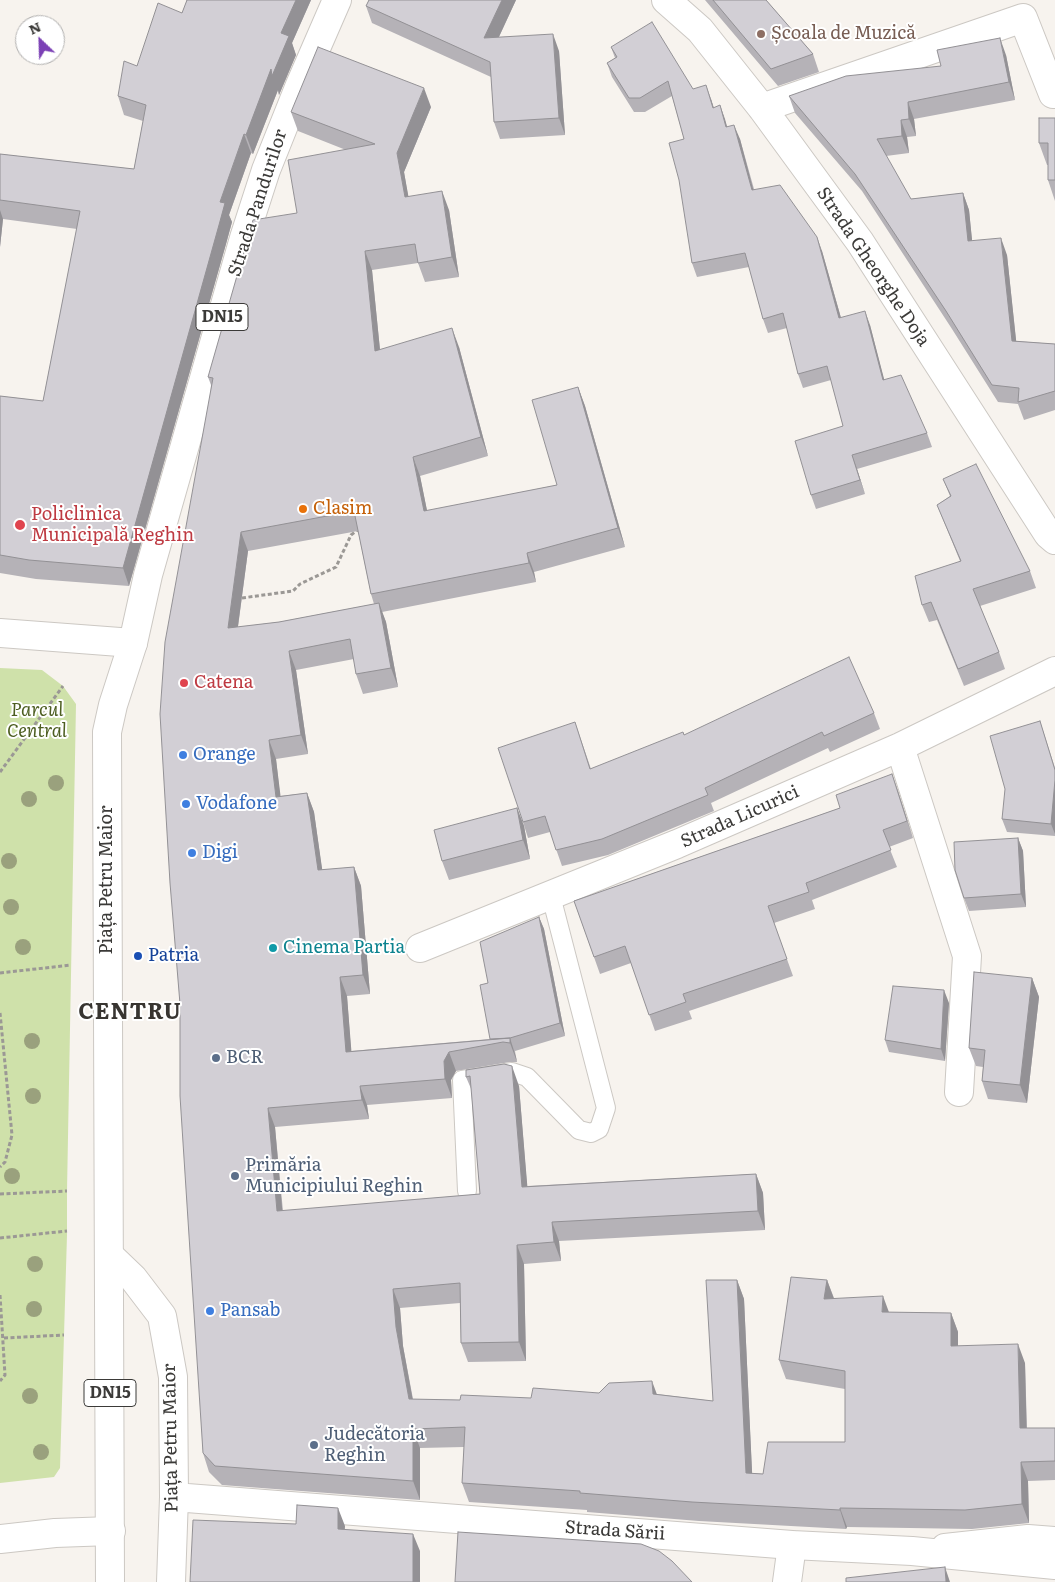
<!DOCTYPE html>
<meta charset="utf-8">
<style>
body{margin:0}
#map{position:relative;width:1055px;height:1582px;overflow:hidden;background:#f7f3ee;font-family:Literata,serif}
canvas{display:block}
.north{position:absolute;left:15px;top:15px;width:50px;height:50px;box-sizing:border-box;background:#fff;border:1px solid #b1b0af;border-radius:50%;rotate:336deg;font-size:14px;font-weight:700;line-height:20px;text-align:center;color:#3b3a38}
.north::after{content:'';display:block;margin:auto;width:18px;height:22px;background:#7b40b5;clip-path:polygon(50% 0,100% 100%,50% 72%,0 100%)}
</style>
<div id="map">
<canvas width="1055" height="1582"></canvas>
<div class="north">N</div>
</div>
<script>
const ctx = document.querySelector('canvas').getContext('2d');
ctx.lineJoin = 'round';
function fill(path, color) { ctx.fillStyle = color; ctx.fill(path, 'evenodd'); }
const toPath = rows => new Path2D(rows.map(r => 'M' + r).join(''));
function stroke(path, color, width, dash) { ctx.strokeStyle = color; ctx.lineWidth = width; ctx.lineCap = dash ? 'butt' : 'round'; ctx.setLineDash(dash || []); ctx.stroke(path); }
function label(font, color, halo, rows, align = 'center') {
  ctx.font = font + ' Literata,serif'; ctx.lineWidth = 4; ctx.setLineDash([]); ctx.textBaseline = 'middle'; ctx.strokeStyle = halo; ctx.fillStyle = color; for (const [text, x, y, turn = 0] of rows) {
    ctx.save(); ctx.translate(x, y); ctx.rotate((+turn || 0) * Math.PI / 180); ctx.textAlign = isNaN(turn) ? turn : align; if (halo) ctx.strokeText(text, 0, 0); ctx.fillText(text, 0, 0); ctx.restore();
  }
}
fill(toPath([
 [0,668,42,670,63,686,76,704,67,1191,67,1235,60,1468,54,1477,0,1483]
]), '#cfe1aa');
const lane = toPath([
 [467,1191,462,1080,512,1072,527,1077,579,1130,591,1133,599,1129,606,1108,551,896]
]);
const street = toPath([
 [666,0,700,30,762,108,860,242,1048,534,1055,540],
 [762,108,1023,18,1053,94],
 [900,747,967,956,959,1092],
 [420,948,677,844,900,747,1055,671],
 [0,1539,55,1533,111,1531],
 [945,1548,1028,1539,1055,1541],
 [787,1582,792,1545]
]);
const secondary = toPath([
 [0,633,133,643],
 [109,1255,133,1278,162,1316,173,1377,174,1497,171,1582],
 [174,1497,792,1545,912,1551,1055,1565]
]);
const highway = toPath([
 [110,1582,107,732,113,705,133,643,148,575,244,238,266,170,300,85,337,0]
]);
stroke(lane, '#ccc8c3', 20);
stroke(street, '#ccc8c3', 30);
stroke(secondary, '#ccc8c3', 30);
stroke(highway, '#ccc8c3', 30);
stroke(toPath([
 [242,598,293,591,300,584,336,567,351,535,359,529],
 [0,772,63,686],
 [0,973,71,965],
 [0,1013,12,1135,5,1162,0,1167],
 [0,1194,67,1191],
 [0,1238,67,1231],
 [0,1295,5,1375,0,1381],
 [4,1338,64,1335]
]), '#9b9895', 3, [4, 2.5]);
stroke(lane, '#fff', 18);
stroke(street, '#fff', 28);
stroke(secondary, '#fff', 28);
stroke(highway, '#fff', 28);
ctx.fillStyle = '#9aa17d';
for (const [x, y] of [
 [56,783],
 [29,799],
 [9,861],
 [11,907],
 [23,947],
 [32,1041],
 [33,1096],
 [12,1176],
 [35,1264],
 [34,1309],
 [30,1396],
 [41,1452]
]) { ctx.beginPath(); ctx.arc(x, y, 8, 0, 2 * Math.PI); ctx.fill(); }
fill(toPath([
 [187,0,311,0,292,43,296,55,279,95,278,90,253,154,251,153,229,215,232,222,226,244,129,586,36,579,0,573,0,396,43,401,77,229,3,219,0,247,0,154,134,169,143,121,124,115,118,96,137,66,182,13],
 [369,0,516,0,499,37,559,51,565,135,500,139,494,122,491,77,372,23,366,6],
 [705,0,766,0,813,54,819,72,778,86],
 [611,47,693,89,711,99,714,108,720,105,727,127,740,139,754,189,822,251,841,318,870,325,884,380,927,433,932,447,857,469,865,494,816,509,811,495,843,426,831,380,803,388,798,374,787,328,768,333,763,319,749,267,697,277,692,263,684,139,672,96,645,112,634,112,612,77,607,63,615,58],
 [1006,55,1015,100,914,119,916,136,907,137,909,153,886,156,911,199,963,193,969,210,972,241,1007,255,1016,341,1055,344,1055,410,1024,420,1018,404,998,402,952,329,862,191,795,113,789,96,941,66],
 [431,107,404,172,408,196,449,210,459,277,425,282,418,263,372,270,380,350,459,347,488,456,420,476,427,511,557,485,578,387,585,406,625,547,534,572,536,582,382,612,386,622,398,687,363,694,356,674,354,659,296,670,308,754,276,759,280,796,307,793,314,812,322,870,354,867,361,886,370,994,347,996,351,1051,490,1039,488,983,539,917,544,929,565,1036,515,1051,516,1057,517,1062,510,1062,456,1071,451,1080,452,1098,367,1105,369,1119,275,1127,283,1211,480,1194,472,1091,466,1077,466,1070,519,1086,527,1186,756,1174,763,1193,765,1230,559,1241,561,1261,524,1264,526,1361,468,1362,461,1343,460,1303,400,1308,403,1346,413,1399,460,1400,531,1398,599,1393,657,1394,713,1401,737,1280,744,1299,752,1473,763,1474,845,1442,845,1389,786,1379,779,1360,827,1280,834,1298,888,1312,951,1313,958,1332,958,1346,1025,1363,1027,1428,1055,1428,1055,1480,1028,1481,1029,1523,972,1529,847,1527,846,1529,699,1521,587,1512,587,1510,469,1502,462,1483,464,1447,420,1448,420,1500,222,1485,209,1472,203,1453,180,1004,211,385,208,377,297,213,346,150,298,131,291,112],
 [358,531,371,594,374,604,279,622,238,627,248,551],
 [1055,118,1055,201,1048,180,1048,165,1047,165,1039,143],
 [943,479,1030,571,1036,588,980,606,999,652,1005,669,964,686,937,620,929,622,922,605,960,561,944,522,937,505,950,496],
 [874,713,880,729,830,752,828,748,711,803,714,811,608,855,562,866,550,832,528,838,523,822,575,722,591,769,684,735],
 [1040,721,1055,768,1055,836,1007,832,1002,819],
 [892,774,913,838,889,847,897,867,812,900,815,909,774,923,793,976,689,1011,692,1019,655,1031,631,963,600,974,574,901,840,808],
 [517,808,524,826,530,859,449,880,442,861],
 [1018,838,1023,851,1026,907,969,911,964,898],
 [1032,978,1039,997,1027,1103,988,1099,982,1081,983,1067,976,1066,969,1048],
 [949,1003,945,1061,889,1052,885,1040]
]), '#b5b2b7');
fill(toPath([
 [296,0,311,0,292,43,296,55,279,95,278,90,253,154,246,135,281,33],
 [502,0,516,0,490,56,484,38],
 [553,34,559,51,565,135,559,118],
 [1000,38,1006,55,1015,100,1009,82],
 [706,85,711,99,718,122,713,108],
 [424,88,431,107,404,172,412,216,405,197,397,153],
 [908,102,914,119,916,136,909,119],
 [720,105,725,119,731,141,726,127],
 [901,120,907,137,909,153,902,136],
 [734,125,740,139,757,204,752,190],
 [244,134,251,153,229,215,232,222,226,244,129,586,123,568,220,202],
 [442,191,449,210,459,277,452,257],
 [963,193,969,210,974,259,968,241],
 [0,210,3,219,0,247],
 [817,237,822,251,845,332,839,318],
 [1001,238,1007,255,1018,358,1012,341],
 [365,251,372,270,382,370,375,351],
 [865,311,870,325,888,394,883,380],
 [452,328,459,347,488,456,481,437],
 [578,387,585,406,625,547,618,528],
 [852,455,857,469,865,494,860,480],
 [413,457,420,476,431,530,424,511],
 [241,532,248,551,235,648,228,628],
 [527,553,534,572,536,582,529,563],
 [379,603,386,622,398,687,391,668],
 [289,651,296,670,308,754,301,735],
 [269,740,276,759,283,816,276,797],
 [892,774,898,791,913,838,907,821],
 [1055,780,1055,834,1051,824],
 [307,793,314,812,325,889,318,870],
 [517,808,524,826,530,859,523,840],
 [1018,838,1023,851,1026,907,1021,894],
 [354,867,361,886,370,994,363,975],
 [539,917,544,929,565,1036,560,1023],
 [340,977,347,996,353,1071,346,1052],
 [1032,978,1039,997,1027,1103,1020,1085],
 [944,990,949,1003,945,1061,941,1049],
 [510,1038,516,1057,517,1062,510,1043],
 [449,1052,456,1071,451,1080,452,1098,445,1079,444,1061],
 [512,1066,519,1086,529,1206,522,1187],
 [360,1086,367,1105,369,1119,362,1100],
 [268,1108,275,1127,284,1230,277,1211],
 [756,1174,763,1193,765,1230,758,1211],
 [552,1222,559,1241,561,1261,554,1242],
 [517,1245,524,1264,526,1361,519,1342],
 [737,1280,744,1299,753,1492,746,1473],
 [827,1280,834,1299,824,1299],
 [393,1289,400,1308,403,1346,416,1418,409,1399,396,1327],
 [883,1296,890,1315,882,1312],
 [951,1313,958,1332,958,1365,951,1346],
 [1018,1344,1025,1363,1027,1447,1020,1428],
 [652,1381,659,1400,653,1394],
 [413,1429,420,1448,420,1500,413,1481],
 [1021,1462,1028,1481,1029,1523,1022,1504],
 [338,1508,345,1526,344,1546,338,1529],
 [840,1508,847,1527,846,1529,840,1510],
 [413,1534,420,1551,420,1582,413,1582],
 [945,1567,950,1582,946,1582]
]), '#939195');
const building = toPath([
 [187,0,296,0,281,33,289,36,272,76,271,69,246,135,244,134,220,202,225,203,219,225,123,568,29,560,0,555,0,396,43,401,80,211,0,200,0,154,134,169,146,105,118,96,124,61,137,66,158,3,182,13,187,0],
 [369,0,502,0,484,38,553,34,559,118,494,122,490,62,366,6,369,0],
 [713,0,766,0,813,54,771,69,713,0],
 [652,22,693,89,706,85,713,108,720,105,726,127,734,125,752,190,780,185,817,237,839,318,865,311,883,380,901,375,927,433,852,455,860,480,811,495,795,441,843,426,827,366,798,374,783,313,763,319,745,253,692,263,679,180,669,143,684,139,668,81,640,98,629,98,607,63,617,57,611,47,652,22],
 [1000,38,1009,82,908,102,909,119,901,120,902,136,877,139,911,199,963,193,968,241,1001,238,1012,341,1055,344,1055,391,1018,402,1019,388,992,385,946,311,855,174,789,96,846,76,941,66,937,50,1000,38],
 [318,47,424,88,397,153,405,197,442,191,452,257,418,263,415,244,365,251,375,351,452,328,481,437,413,457,424,511,557,485,532,400,578,387,618,528,527,553,529,563,371,594,354,511,241,532,228,628,279,622,379,603,391,668,356,674,350,639,289,651,301,735,269,740,276,797,307,793,318,870,354,867,363,975,340,977,346,1052,510,1038,510,1043,503,1042,449,1052,444,1061,445,1079,360,1086,362,1100,268,1108,277,1211,480,1194,470,1076,466,1077,466,1070,504,1064,512,1066,522,1187,756,1174,758,1211,552,1222,554,1242,517,1245,519,1342,461,1343,460,1283,393,1289,396,1327,409,1399,460,1400,461,1395,531,1398,533,1388,599,1393,609,1383,652,1381,653,1394,713,1401,706,1280,737,1280,746,1473,763,1474,768,1442,845,1442,845,1371,779,1360,791,1277,827,1280,824,1299,883,1296,882,1312,951,1313,951,1346,1018,1344,1020,1428,1055,1428,1055,1461,1021,1462,1022,1504,965,1510,840,1508,840,1510,692,1502,580,1493,580,1491,462,1483,465,1427,413,1429,413,1481,215,1466,203,1453,180,1096,180,1004,170,883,160,714,165,642,213,378,208,377,253,220,297,213,288,160,375,144,291,112,318,47],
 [1039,118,1055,118,1055,180,1048,180,1048,143,1039,143,1039,118],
 [976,464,1030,571,973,589,999,652,958,669,931,602,922,605,915,576,961,561,937,505,951,496,943,479,976,464],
 [849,657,874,713,824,736,822,732,705,788,708,795,602,839,556,850,545,816,523,822,498,748,575,722,590,769,683,732,684,735,849,657],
 [1040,721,1055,770,1055,780,1051,824,1002,819,1005,789,990,736,1040,721],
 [892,774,907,821,883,830,891,850,806,883,809,892,768,906,787,959,683,994,686,1002,649,1015,625,946,594,957,574,901,840,808,836,795,892,774],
 [517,808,523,840,442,861,434,830,517,808],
 [1018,838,1021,894,964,898,955,870,954,842,1018,838],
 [539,917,560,1023,510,1038,490,1039,480,985,488,983,480,942,539,917],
 [974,972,1032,978,1020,1085,982,1081,985,1050,969,1048,974,972],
 [893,986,944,990,941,1049,885,1040,893,986],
 [297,1505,338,1508,338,1529,413,1534,413,1582,190,1582,193,1520,296,1524,297,1505],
 [458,1532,641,1544,659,1551,672,1561,692,1582,455,1582,458,1532],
 [945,1567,946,1582,846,1582,846,1578,945,1567]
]);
fill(building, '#d2cfd5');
stroke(building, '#939195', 1);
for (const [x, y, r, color] of [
 [761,34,5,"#8d6e63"],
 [303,509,5,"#e8710a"],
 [20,525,6,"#e0444e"],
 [184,683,5,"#e0444e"],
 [183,755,5,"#3f7fe0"],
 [186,804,5,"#3f7fe0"],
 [192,853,5,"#3f7fe0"],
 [273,948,5,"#0f9aa8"],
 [138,956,5,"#1a4fb4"],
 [216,1058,5,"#5c6f8a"],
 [235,1176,5,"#5c6f8a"],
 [210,1311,5,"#3f7fe0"],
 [314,1445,5,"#5c6f8a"]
]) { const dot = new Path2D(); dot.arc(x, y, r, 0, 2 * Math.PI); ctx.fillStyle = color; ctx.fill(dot); stroke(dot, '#fff', 2); }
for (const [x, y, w] of [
 [222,317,52],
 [110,1393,52]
]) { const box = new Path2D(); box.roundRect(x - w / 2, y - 13.5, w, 27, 4); ctx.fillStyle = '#fff'; ctx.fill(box); stroke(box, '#3b3a38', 1); }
label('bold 16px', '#3b3a38', null, [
 ["DN15",222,317],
 ["DN15",110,1393]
]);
label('18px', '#785e54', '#fff', [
 ["Școala de Muzică",771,34]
], 'left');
label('18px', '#3b3a38', '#fff', [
 ["Strada Pandurilor",258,203,-72],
 ["Strada Gheorghe Doja",873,267,56],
 ["Strada Licurici",740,817,-24],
 ["Piața Petru Maior",107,880,-90],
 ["Piața Petru Maior",171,1438,-91],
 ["Strada Sării",615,1531,4]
]);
label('18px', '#c56008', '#fff', [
 ["Clasim",313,509]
], 'left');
label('18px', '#be3a42', '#fff', [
 ["Policlinica",31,515],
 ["Municipală Reghin",31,536],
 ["Catena",194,683]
], 'left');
label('italic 18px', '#4d5e21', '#fff', [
 ["Parcul",37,711],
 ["Central",37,732]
]);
label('18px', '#366cbe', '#fff', [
 ["Orange",193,755],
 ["Vodafone",196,804],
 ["Digi",202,853],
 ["Pansab",220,1311]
], 'left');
label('18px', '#0d838f', '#fff', [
 ["Cinema Partia",283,948]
], 'left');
label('18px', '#164399', '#fff', [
 ["Patria",148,956]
], 'left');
label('18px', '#4e5e75', '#fff', [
 ["BCR",226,1058],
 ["Primăria",245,1166],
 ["Municipiului Reghin",245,1187],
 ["Judecătoria",324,1435],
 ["Reghin",324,1456]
], 'left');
ctx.letterSpacing = '1px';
label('bold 22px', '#383531', '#fff', [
 ["CENTRU",130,1013]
]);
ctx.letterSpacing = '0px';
</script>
